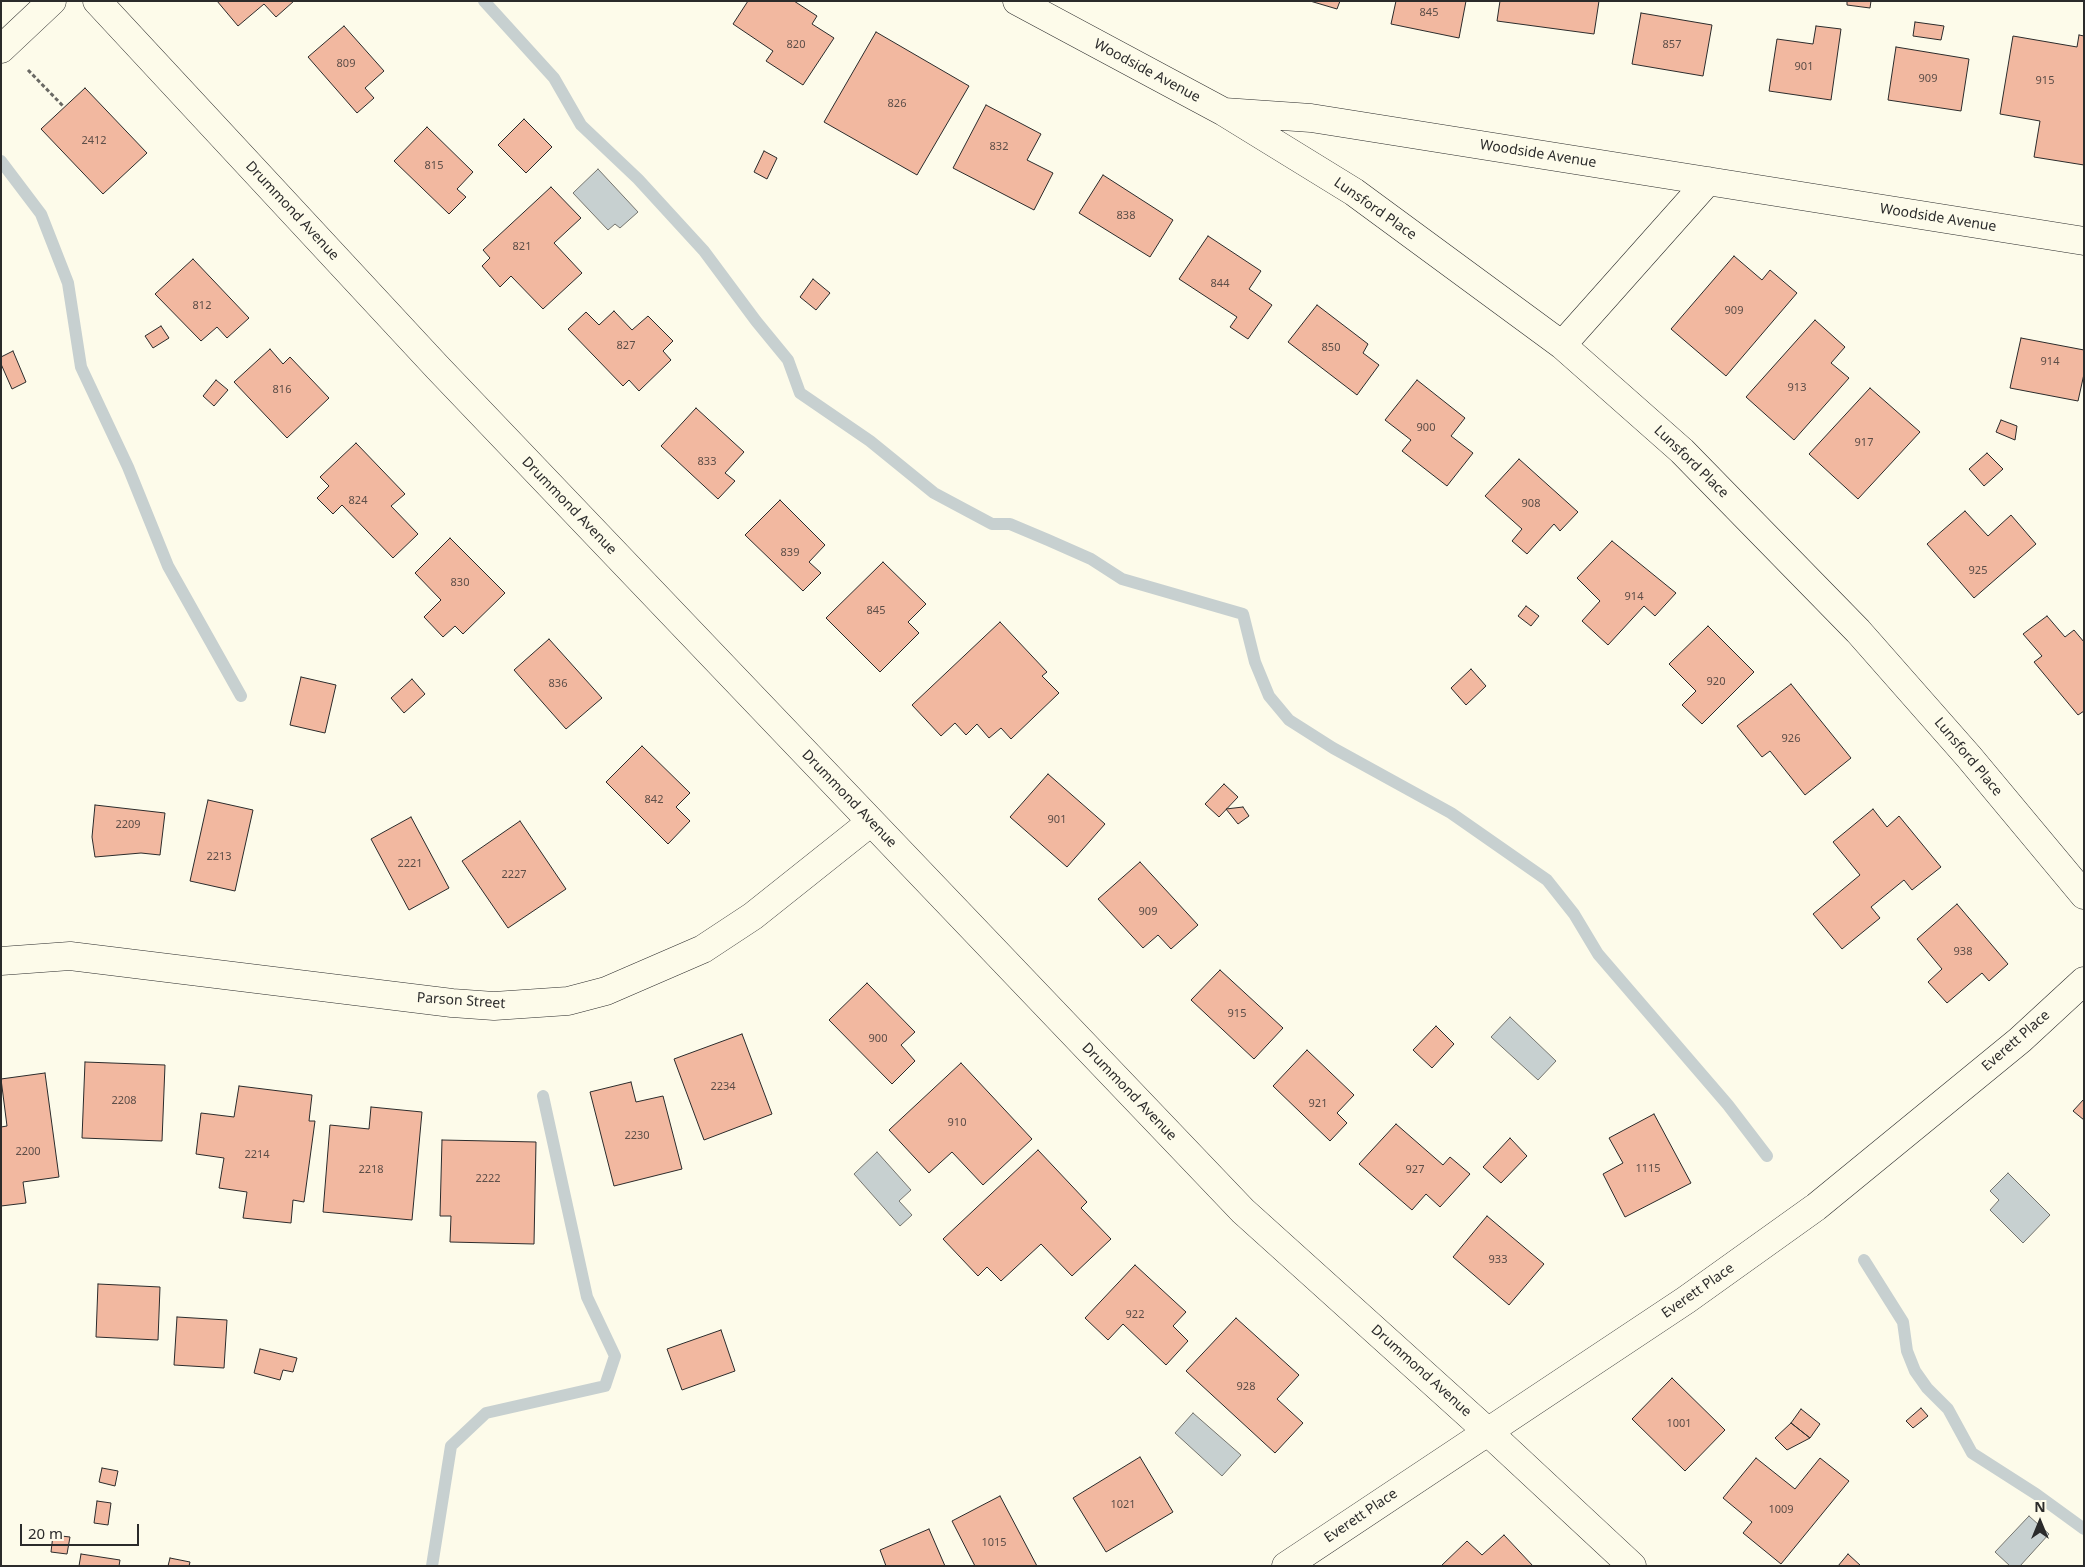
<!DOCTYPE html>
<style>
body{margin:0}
#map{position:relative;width:2085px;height:1567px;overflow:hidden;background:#fdfbea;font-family:"Noto Sans",sans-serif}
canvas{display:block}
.frame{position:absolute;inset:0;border:2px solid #2b2b2b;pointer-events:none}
.north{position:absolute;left:2015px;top:1497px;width:50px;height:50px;-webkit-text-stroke:4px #fdfbea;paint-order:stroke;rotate:0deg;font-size:14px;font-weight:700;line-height:20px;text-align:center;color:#2b2b2b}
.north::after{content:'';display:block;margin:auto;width:18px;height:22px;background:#2b2b2b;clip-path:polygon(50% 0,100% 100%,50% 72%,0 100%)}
.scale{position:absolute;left:20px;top:1524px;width:119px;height:22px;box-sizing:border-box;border:2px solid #2b2b2b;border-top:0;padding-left:6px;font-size:15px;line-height:18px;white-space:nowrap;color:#2b2b2b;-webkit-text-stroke:4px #fdfbea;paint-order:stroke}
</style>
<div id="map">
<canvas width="2085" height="1567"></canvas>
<div class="frame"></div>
<div class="north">N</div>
<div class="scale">20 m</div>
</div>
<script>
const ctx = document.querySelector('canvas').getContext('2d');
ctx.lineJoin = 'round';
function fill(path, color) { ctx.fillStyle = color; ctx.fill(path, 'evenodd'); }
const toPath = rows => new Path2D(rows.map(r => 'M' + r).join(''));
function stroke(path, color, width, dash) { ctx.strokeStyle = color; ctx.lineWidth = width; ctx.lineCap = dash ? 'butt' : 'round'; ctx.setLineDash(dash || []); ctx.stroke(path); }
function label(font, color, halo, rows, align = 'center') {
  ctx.font = font + ' "Noto Sans",sans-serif'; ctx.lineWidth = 4; ctx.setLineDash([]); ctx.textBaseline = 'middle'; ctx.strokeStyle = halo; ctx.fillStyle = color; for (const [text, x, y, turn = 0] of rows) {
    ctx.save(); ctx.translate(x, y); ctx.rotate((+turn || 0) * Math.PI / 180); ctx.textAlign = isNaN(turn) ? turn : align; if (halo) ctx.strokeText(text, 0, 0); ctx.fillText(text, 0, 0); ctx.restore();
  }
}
const water = toPath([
 [598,169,638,212,620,228,615,224,608,230,573,193,598,169],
 [1510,1017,1556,1061,1538,1080,1491,1037,1510,1017],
 [877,1152,911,1190,899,1201,912,1215,900,1226,854,1174,877,1152],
 [2008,1173,2050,1215,2023,1243,1990,1210,1999,1200,1990,1191,2008,1173],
 [1193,1413,1241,1455,1222,1476,1175,1433,1193,1413],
 [2029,1516,2049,1534,2020,1566,2010,1566,1995,1552,2029,1516]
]);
fill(water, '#c7d0d0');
stroke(water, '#74746e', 1);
stroke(toPath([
 [484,1,554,78,581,125,638,179,704,251,756,321,788,360,800,393,870,441,934,493,992,524,1010,524,1048,540,1091,559,1122,579,1243,614,1255,662,1269,696,1289,720,1333,748,1451,813,1547,880,1574,914,1598,954,1728,1105,1767,1156],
 [1,161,41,214,68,283,81,367,128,467,168,566,241,696],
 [1864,1260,1903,1322,1907,1351,1915,1371,1927,1388,1948,1409,1972,1453,2036,1494,2084,1529],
 [432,1566,451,1446,486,1413,605,1386,615,1356,587,1297,543,1096]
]), '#c7d0d0', 12);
const building = toPath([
 [217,1,294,1,276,17,264,4,238,26,217,1],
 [748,1,794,1,817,16,812,24,834,38,803,85,766,61,773,51,733,24,748,1],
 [1310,1,1340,1,1337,9,1310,1],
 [1396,1,1466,1,1459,38,1391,24,1396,1],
 [1500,1,1599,1,1594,34,1497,21,1500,1],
 [1847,1,1871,1,1870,8,1847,5,1847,1],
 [1641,13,1712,25,1703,76,1632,64,1641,13],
 [1915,22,1944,26,1941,40,1913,36,1915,22],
 [344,26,384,71,365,88,374,98,357,113,308,57,344,26],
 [1816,26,1841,29,1831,100,1769,91,1777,39,1813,44,1816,26],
 [876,32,969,86,917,175,824,122,876,32],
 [2079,35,2084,36,2084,165,2034,157,2040,121,2000,114,2013,36,2077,47,2079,35],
 [1896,47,1969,59,1961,111,1888,100,1896,47],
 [85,88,147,153,103,194,41,129,85,88],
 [986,105,1041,134,1027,160,1053,173,1034,210,953,168,986,105],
 [524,119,552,147,526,173,498,145,524,119],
 [427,127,473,172,457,189,466,197,449,214,394,161,427,127],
 [764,151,777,158,767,179,754,172,764,151],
 [1103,175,1173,220,1150,257,1079,213,1103,175],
 [551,187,581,218,554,243,582,273,543,309,511,276,500,287,482,266,490,258,483,250,551,187],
 [1208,236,1261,271,1249,289,1272,305,1248,339,1230,327,1237,317,1179,279,1208,236],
 [1734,256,1762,280,1770,270,1797,293,1726,376,1671,329,1734,256],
 [193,259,249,318,227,338,217,327,201,341,155,294,193,259],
 [813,279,830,293,816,310,800,297,813,279],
 [1317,305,1368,344,1363,353,1379,365,1357,395,1288,342,1317,305],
 [614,311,632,330,648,316,673,341,663,351,671,360,639,391,629,380,623,386,568,329,586,312,599,325,614,311],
 [1815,320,1845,347,1831,363,1849,378,1794,440,1746,397,1815,320],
 [161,326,169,338,153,348,145,336,161,326],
 [2021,338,2084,350,2084,374,2078,401,2010,388,2021,338],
 [270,349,283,364,290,357,329,398,287,438,234,382,270,349],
 [13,351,26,382,12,389,1,364,1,357,13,351],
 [216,380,228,390,214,406,203,396,216,380],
 [1417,380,1465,418,1451,436,1473,453,1447,486,1402,451,1411,440,1385,420,1417,380],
 [1870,388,1920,432,1858,499,1809,454,1870,388],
 [696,408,744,452,725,473,735,481,718,499,661,446,696,408],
 [2001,420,2017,426,2015,440,1996,432,2001,420],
 [356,443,405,494,391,506,418,534,393,558,342,505,333,514,317,498,329,486,320,477,356,443],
 [1987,453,2003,469,1984,486,1969,469,1987,453],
 [1519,459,1578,512,1560,531,1554,524,1527,554,1512,541,1522,529,1485,496,1519,459],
 [780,500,825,545,809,562,821,573,803,591,745,535,780,500],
 [1965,511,1988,536,2011,515,2036,544,1974,598,1927,544,1965,511],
 [450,538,505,593,463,634,455,626,443,637,424,617,441,600,415,573,450,538],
 [1612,541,1676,593,1655,616,1644,606,1608,645,1582,621,1600,601,1577,578,1612,541],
 [883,562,926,604,908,622,919,633,880,672,826,618,883,562],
 [1526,606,1539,616,1531,626,1518,616,1526,606],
 [2047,616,2065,637,2074,630,2084,642,2084,711,2078,715,2034,662,2042,656,2023,634,2047,616],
 [1000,622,1047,672,1042,676,1059,693,1011,739,1001,728,989,738,977,724,966,735,955,723,941,736,912,705,1000,622],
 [1708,626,1754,672,1702,724,1682,705,1696,691,1669,664,1708,626],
 [549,639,602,698,566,729,514,670,549,639],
 [1471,669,1486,686,1466,705,1451,688,1471,669],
 [301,677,336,685,325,733,290,725,301,677],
 [412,679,425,694,404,713,391,698,412,679],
 [1791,684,1851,758,1805,795,1770,751,1762,757,1737,726,1791,684],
 [642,746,690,793,676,807,690,821,668,844,606,782,642,746],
 [1048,774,1105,824,1067,867,1010,817,1048,774],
 [1224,784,1238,797,1219,817,1205,804,1224,784],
 [208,800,253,810,235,891,190,881,208,800],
 [95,805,165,813,160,855,141,853,95,857,92,837,95,805],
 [1243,807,1249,816,1238,824,1226,809,1243,807],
 [1873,809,1887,827,1899,816,1941,867,1912,890,1904,880,1871,907,1880,918,1842,949,1813,914,1860,875,1833,842,1873,809],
 [411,817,449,888,409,910,371,839,411,817],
 [520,821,566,889,508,928,462,861,520,821],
 [1140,862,1198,925,1171,949,1158,935,1143,948,1098,899,1140,862],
 [1957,904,2008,964,1989,981,1982,973,1947,1003,1928,982,1942,969,1917,939,1957,904],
 [1220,970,1283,1028,1254,1059,1191,1000,1220,970],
 [867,983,915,1032,901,1045,915,1061,892,1084,829,1020,867,983],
 [1436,1026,1454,1044,1432,1068,1413,1050,1436,1026],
 [742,1034,772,1114,704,1140,674,1059,742,1034],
 [1307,1050,1354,1095,1337,1113,1347,1123,1330,1141,1273,1086,1307,1050],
 [85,1062,165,1065,162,1141,82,1138,85,1062],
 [961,1063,1032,1139,983,1185,952,1152,929,1173,889,1130,961,1063],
 [45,1073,59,1177,23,1182,26,1203,1,1206,1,1127,7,1126,1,1079,45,1073],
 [631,1082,636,1102,663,1096,682,1169,614,1186,590,1092,631,1082],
 [239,1086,312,1095,309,1121,315,1121,304,1202,293,1200,291,1223,243,1218,247,1192,219,1188,224,1158,196,1154,201,1113,234,1117,239,1086],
 [2084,1099,2084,1120,2073,1111,2084,1099],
 [371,1107,422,1112,412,1220,323,1212,330,1125,369,1129,371,1107],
 [1654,1114,1691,1183,1625,1217,1603,1174,1623,1163,1609,1138,1654,1114],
 [1396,1124,1443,1165,1450,1157,1470,1174,1440,1207,1426,1194,1412,1210,1359,1164,1396,1124],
 [1510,1138,1527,1156,1501,1183,1483,1167,1510,1138],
 [442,1140,536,1142,534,1244,450,1242,451,1216,440,1216,442,1140],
 [1038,1150,1087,1202,1081,1208,1111,1239,1072,1276,1041,1244,1001,1281,987,1267,978,1276,943,1239,1038,1150],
 [1487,1216,1544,1264,1509,1305,1453,1257,1487,1216],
 [1135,1265,1186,1312,1173,1326,1188,1341,1166,1365,1123,1324,1108,1340,1085,1318,1135,1265],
 [98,1284,160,1287,158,1340,96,1337,98,1284],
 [177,1317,227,1320,224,1368,174,1365,177,1317],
 [1236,1318,1299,1375,1277,1399,1303,1423,1275,1453,1186,1371,1236,1318],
 [721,1330,735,1371,682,1390,667,1349,721,1330],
 [260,1349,297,1358,293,1372,283,1370,280,1380,254,1373,260,1349],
 [1672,1378,1725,1430,1685,1471,1632,1419,1672,1378],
 [1921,1408,1928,1416,1913,1428,1906,1421,1921,1408],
 [1801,1409,1820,1424,1810,1438,1791,1423,1801,1409],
 [1791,1423,1810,1438,1787,1450,1775,1438,1791,1423],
 [1140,1457,1173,1512,1106,1552,1073,1498,1140,1457],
 [1756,1458,1795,1489,1820,1458,1849,1481,1781,1564,1743,1533,1752,1522,1723,1498,1756,1458],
 [102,1468,118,1471,115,1486,99,1482,102,1468],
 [1000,1496,1037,1566,975,1566,952,1521,1000,1496],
 [97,1501,111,1503,108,1525,94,1523,97,1501],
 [929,1529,945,1566,886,1566,880,1550,929,1529],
 [53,1535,70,1537,67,1554,51,1552,53,1535],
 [1504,1535,1533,1566,1441,1566,1467,1541,1482,1555,1504,1535],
 [81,1554,120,1560,119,1566,79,1566,81,1554],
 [1848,1554,1861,1566,1838,1566,1848,1554],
 [170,1558,190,1562,189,1566,168,1566,170,1558]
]);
fill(building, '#f2b8a0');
stroke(building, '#2b2b2b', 1);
const minor = toPath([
 [97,1,438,368,1243,1211,1487,1431,1632,1566],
 [1017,1,1224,112,1311,118,2084,241],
 [1,49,52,1],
 [1224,112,1354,192,1562,345,1682,451,1858,631,1969,757,2084,895],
 [1562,345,1708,181],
 [1,961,70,956,452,1003,494,1006,568,1001,606,991,703,949,753,916,871,822],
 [1286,1566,1686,1300,1816,1207,2020,1040,2084,981]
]);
stroke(minor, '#2b2b2b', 29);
stroke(toPath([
 [28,70,64,107]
]), '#6a6964', 3, [4, 2.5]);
stroke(minor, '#fdfbea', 28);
label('11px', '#5d4e48', null, [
 ["845",1429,13],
 ["820",796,45],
 ["857",1672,45],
 ["809",346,64],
 ["901",1804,67],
 ["909",1928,79],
 ["915",2045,81],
 ["826",897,104],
 ["2412",94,141],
 ["832",999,147],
 ["815",434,166],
 ["838",1126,216],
 ["821",522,247],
 ["844",1220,284],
 ["812",202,306],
 ["909",1734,311],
 ["827",626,346],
 ["850",1331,348],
 ["914",2050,362],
 ["913",1797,388],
 ["816",282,390],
 ["900",1426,428],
 ["917",1864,443],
 ["833",707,462],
 ["824",358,501],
 ["908",1531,504],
 ["839",790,553],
 ["925",1978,571],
 ["830",460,583],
 ["914",1634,597],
 ["845",876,611],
 ["920",1716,682],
 ["836",558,684],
 ["926",1791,739],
 ["842",654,800],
 ["901",1057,820],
 ["2209",128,825],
 ["2213",219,857],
 ["2221",410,864],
 ["2227",514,875],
 ["909",1148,912],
 ["938",1963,952],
 ["915",1237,1014],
 ["900",878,1039],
 ["2234",723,1087],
 ["2208",124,1101],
 ["921",1318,1104],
 ["910",957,1123],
 ["2230",637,1136],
 ["2200",28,1152],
 ["2214",257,1155],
 ["1115",1648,1169],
 ["2218",371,1170],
 ["927",1415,1170],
 ["2222",488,1179],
 ["933",1498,1260],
 ["922",1135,1315],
 ["928",1246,1387],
 ["1001",1679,1424],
 ["1021",1123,1505],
 ["1009",1781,1510],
 ["1015",994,1543]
]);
label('14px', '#2b2b2b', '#fdfbea', [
 ["Woodside Avenue",1147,71,28],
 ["Woodside Avenue",1538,154,9],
 ["Lunsford Place",1375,209,35],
 ["Drummond Avenue",292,211,47],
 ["Woodside Avenue",1938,218,9],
 ["Lunsford Place",1691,462,44],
 ["Drummond Avenue",569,506,46],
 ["Lunsford Place",1968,757,50],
 ["Drummond Avenue",849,799,46],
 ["Parson Street",461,1001,4],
 ["Everett Place",2016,1041,-41],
 ["Drummond Avenue",1129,1092,46],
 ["Everett Place",1698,1291,-35],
 ["Drummond Avenue",1421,1371,42],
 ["Everett Place",1361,1516,-34]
]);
</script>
